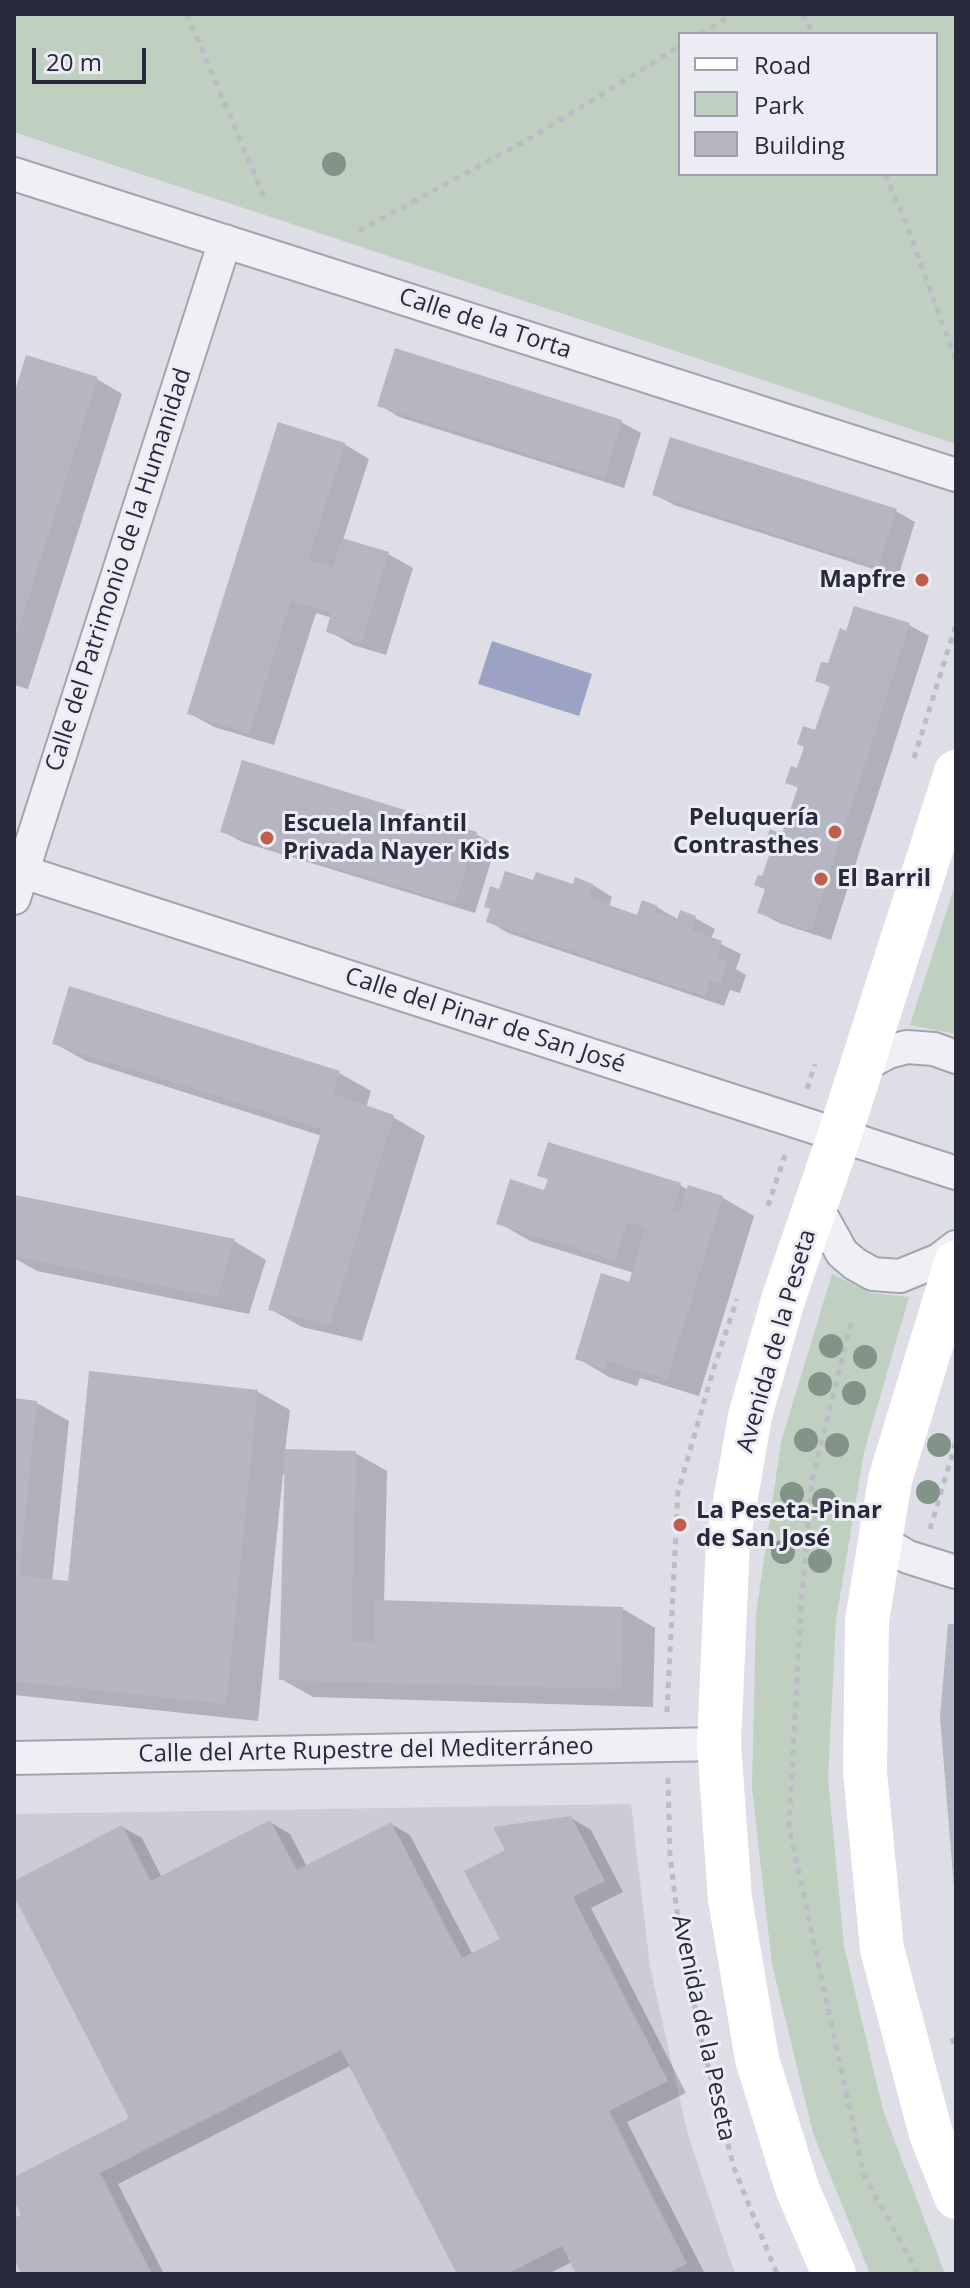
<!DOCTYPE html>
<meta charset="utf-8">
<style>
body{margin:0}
#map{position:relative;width:970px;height:2288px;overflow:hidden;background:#dddee6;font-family:"Open Sans",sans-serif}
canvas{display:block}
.frame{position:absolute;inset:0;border:16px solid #28293b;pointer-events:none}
.legend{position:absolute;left:678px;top:32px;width:260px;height:144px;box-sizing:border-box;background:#ecedf4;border:2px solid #9e9faa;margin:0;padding:10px 14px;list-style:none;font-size:24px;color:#28293b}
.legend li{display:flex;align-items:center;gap:16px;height:40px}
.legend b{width:40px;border:2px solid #9e9faa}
.scale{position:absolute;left:32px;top:48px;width:114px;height:36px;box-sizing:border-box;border:4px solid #28293b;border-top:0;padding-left:10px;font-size:24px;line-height:28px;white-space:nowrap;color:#28293b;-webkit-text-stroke:6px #ecedf4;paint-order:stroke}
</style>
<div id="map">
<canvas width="970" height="2288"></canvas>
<div class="frame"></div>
<ul class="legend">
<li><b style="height:10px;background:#fff"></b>Road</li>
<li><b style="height:22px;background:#bfcfc0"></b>Park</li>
<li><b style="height:22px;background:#b5b6c2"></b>Building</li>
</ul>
<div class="scale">20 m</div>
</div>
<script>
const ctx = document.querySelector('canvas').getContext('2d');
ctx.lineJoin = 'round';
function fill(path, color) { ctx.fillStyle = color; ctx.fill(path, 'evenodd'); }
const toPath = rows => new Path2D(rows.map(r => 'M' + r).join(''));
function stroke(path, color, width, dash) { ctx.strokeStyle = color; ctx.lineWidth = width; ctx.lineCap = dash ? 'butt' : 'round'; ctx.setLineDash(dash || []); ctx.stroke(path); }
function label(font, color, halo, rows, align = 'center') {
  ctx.font = font + ' "Open Sans",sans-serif'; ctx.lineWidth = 6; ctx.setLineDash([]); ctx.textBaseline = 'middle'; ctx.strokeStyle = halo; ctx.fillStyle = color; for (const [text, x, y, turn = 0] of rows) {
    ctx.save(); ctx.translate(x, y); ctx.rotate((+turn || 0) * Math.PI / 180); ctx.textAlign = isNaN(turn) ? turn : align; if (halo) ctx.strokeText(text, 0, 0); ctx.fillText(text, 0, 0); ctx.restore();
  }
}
fill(toPath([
 [631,1804,650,1967,688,2135,735,2274,14,2274,14,1814]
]), '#ccccd7');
fill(toPath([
 [14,14,956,14,956,444,14,132],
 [680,34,936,34,936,174,680,174],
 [956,882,956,1034,910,1025],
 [832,1274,871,1293,909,1297,864,1452,836,1620,828,1778,844,1946,883,2110,945,2274,870,2274,813,2133,772,1964,752,1788,756,1615,781,1442]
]), '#bfcfc0');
fill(toPath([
 [492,641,592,674,579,716,478,684]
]), '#9ba2c3');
fill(toPath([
 [28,358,97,379,122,394,28,689,14,685,14,400],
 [380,405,621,422,641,433,624,488,399,417],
 [344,444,369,459,343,540,388,554,413,568,386,655,353,645,328,631,332,618,316,613,274,745,214,727,189,713],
 [654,494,896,511,915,522,898,577,674,505],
 [856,608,909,625,929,636,831,940,779,923,759,912,767,890,757,885,764,879,773,852,766,847,784,836,800,789,787,782,798,770,816,733,832,688,818,680,830,666,847,633],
 [222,831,476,834,496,845,475,913,242,842],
 [534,883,593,885,612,897,609,907,639,917,657,907,679,920,695,918,715,929,711,939,741,954,736,969,746,975,740,993,730,990,724,1006,508,933,488,921,500,892],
 [54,1043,339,1073,371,1091,366,1108,393,1117,425,1136,362,1341,302,1327,270,1309,322,1136,86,1061],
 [540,1175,680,1185,688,1190,689,1187,723,1198,754,1216,699,1396,640,1378,637,1386,609,1377,577,1358,631,1284,634,1273,530,1241,499,1223,545,1193,549,1180],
 [17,1197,234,1241,266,1260,249,1314,37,1271,14,1258,14,1211],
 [258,1392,290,1410,285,1451,355,1453,387,1471,384,1603,623,1609,655,1628,653,1707,313,1697,281,1679,286,1474,283,1474,258,1721,14,1695,14,1400,37,1403,69,1421,52,1582,69,1583],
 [571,1818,591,1830,623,1892,591,1908,686,2093,627,2122,705,2274,578,2274,572,2262,548,2274,459,2274,352,2065,118,2184,164,2274,24,2274,14,2254,14,2221,24,2216,14,2196,14,2180,132,2119,14,1891,14,1883,122,1827,142,1838,162,1878,270,1822,290,1834,307,1867,391,1824,410,1835,473,1955,502,1940]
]), '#0003');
fill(toPath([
 [395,348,622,420,604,478,377,406],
 [26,355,98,377,15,640,14,394],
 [278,422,345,443,308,560,333,568,342,538,389,552,361,643,326,632,331,613,291,600,249,733,187,714],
 [670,437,897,509,878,567,652,495],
 [854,606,910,623,811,931,757,913,765,889,754,885,758,875,762,876,771,850,763,848,770,829,782,834,798,787,785,783,791,766,797,768,804,747,797,744,803,726,815,730,830,686,815,681,821,662,828,663,840,628,846,631],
 [242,760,477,832,455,904,220,832],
 [505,871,533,880,536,872,573,884,575,877,593,884,589,898,637,915,642,900,658,906,655,912,677,920,680,910,696,916,691,930,722,941,717,958,728,962,720,983,710,980,705,996,486,922,490,909,484,907,490,886,499,889],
 [69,986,340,1071,333,1094,394,1115,330,1324,268,1310,322,1129,52,1044],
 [548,1142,681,1183,673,1210,680,1212,688,1185,723,1196,667,1379,608,1361,605,1369,575,1359,601,1273,629,1282,646,1227,627,1222,615,1260,496,1224,510,1179,544,1190,548,1179,537,1176],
 [15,1195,235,1239,217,1297,14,1256],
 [89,1371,258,1390,226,1704,14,1681,14,1398,37,1401,19,1576,68,1581],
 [285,1449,356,1451,351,1641,374,1642,375,1600,623,1607,621,1689,279,1680],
 [948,1624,956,1624,956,1888,954,1888,940,1717],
 [571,1816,605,1881,573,1897,668,2081,609,2111,687,2264,666,2274,576,2274,562,2246,507,2274,457,2274,341,2050,100,2173,152,2274,22,2274,14,2259,14,2218,21,2215,14,2200,14,2177,129,2118,14,1896,14,1881,122,1825,151,1881,270,1820,297,1870,391,1822,462,1958,500,1939,464,1871,505,1850,493,1827]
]), '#b5b6c2');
const street = toPath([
 [14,174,956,475],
 [14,869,956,1173],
 [14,898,225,241],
 [861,1067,888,1052,907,1047,934,1049,956,1057],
 [816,1206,842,1253,855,1264,873,1274,900,1276,939,1260,956,1247],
 [879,1540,908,1557,956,1572],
 [14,1758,719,1744]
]);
stroke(street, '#a3a4af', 36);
stroke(toPath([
 [187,14,264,197],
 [802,14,813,34],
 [700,34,733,14],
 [885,174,906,223,956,361],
 [359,231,536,135,680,46],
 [914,758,956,625],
 [807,1089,815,1064],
 [768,1206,785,1155],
 [851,1323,812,1481,801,1607,789,1827,864,2175,918,2274],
 [930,1529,956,1442],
 [667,1712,678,1492,713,1371,737,1299],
 [668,1778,670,1855,679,1929,702,2042,734,2168,777,2274],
 [952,2038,956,2050]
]), '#bcbcc4', 5, [6, 6]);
stroke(street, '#f0f0f4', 32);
stroke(toPath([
 [956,1263,890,1480,867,1621,865,1772,882,1949,931,2134,956,2197],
 [834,2274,797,2188,757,2059,730,1899,719,1744,728,1542,750,1416,783,1300,839,1137,956,772]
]), '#fff', 44);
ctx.fillStyle = '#829387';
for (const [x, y] of [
 [334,164],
 [831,1346],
 [865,1357],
 [820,1384],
 [854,1393],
 [806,1440],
 [837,1445],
 [939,1445],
 [928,1492],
 [792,1494],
 [824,1500],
 [783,1552],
 [820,1561]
]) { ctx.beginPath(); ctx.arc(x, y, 12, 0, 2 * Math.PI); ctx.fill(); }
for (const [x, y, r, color] of [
 [922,580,8,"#c15d4c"],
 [835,832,8,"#c15d4c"],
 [267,838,8,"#c15d4c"],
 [821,879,8,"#c15d4c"],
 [680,1525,8,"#c15d4c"]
]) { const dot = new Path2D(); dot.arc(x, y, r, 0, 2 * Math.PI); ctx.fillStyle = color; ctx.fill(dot); stroke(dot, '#ecedf4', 3); }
label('24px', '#28293b', '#ecedf4', [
 ["Calle de la Torta",485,324,18],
 ["Calle del Patrimonio de la Humanidad",119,570,-72],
 ["Calle del Pinar de San José",485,1021,18],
 ["Avenida de la Peseta",777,1341,-74],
 ["Calle del Arte Rupestre del Mediterráneo",366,1751,-1],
 ["Avenida de la Peseta",703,2028,78]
]);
label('bold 24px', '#28293b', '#ecedf4', [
 ["Mapfre",906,580,"right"],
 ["Peluquería",819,818,"right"],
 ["Contrasthes",819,846,"right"],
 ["Escuela Infantil",283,824],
 ["Privada Nayer Kids",283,852],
 ["El Barril",837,879],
 ["La Peseta-Pinar",696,1511],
 ["de San José",696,1539]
], 'left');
</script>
